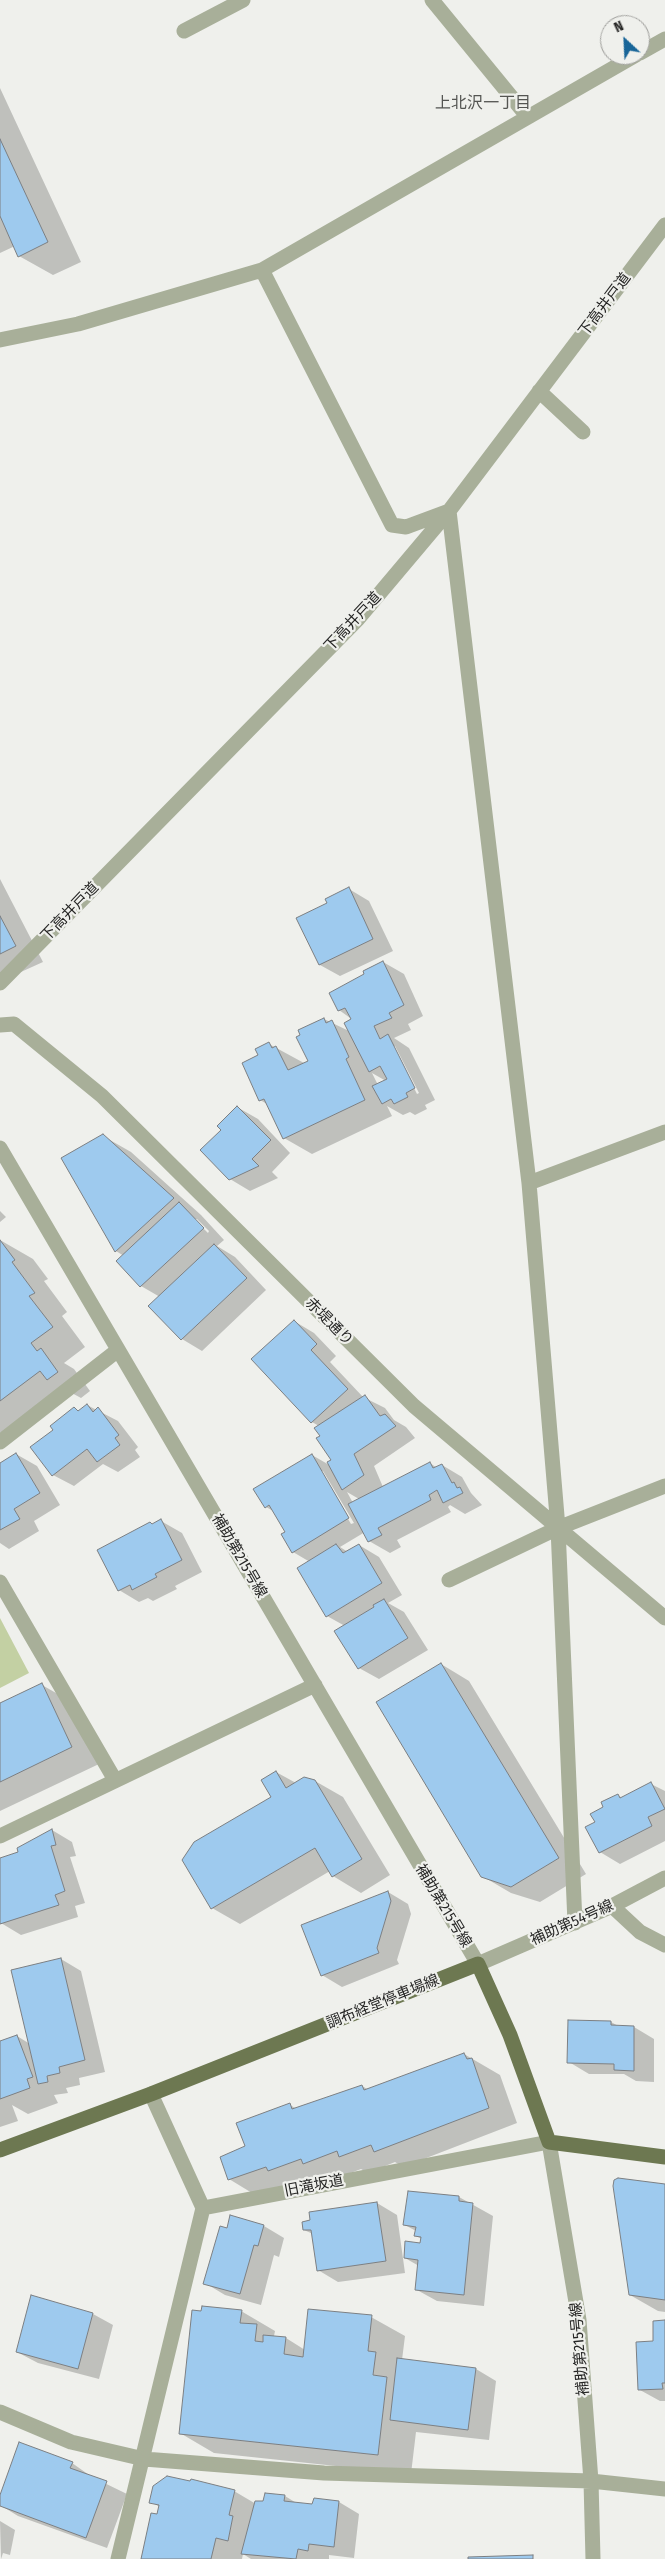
<!DOCTYPE html>
<meta charset="utf-8">
<style>
body{margin:0}
#map{position:relative;width:665px;height:2559px;overflow:hidden;background:#eff0ec;font-family:"Fira Sans Condensed",sans-serif}
canvas{display:block}
.north{position:absolute;left:600px;top:15px;width:50px;height:50px;box-sizing:border-box;background:#eff0ec;border:1px solid #9f9f9c;border-radius:50%;rotate:335deg;font-size:14px;font-weight:700;line-height:20px;text-align:center;color:#262625}
.north::after{content:'';display:block;margin:auto;width:18px;height:22px;background:#186598;clip-path:polygon(50% 0,100% 100%,50% 72%,0 100%)}
</style>
<div id="map">
<canvas width="665" height="2559"></canvas>
<div class="north">N</div>
</div>
<script>
const ctx = document.querySelector('canvas').getContext('2d');
ctx.lineJoin = 'round';
function fill(path, color) { ctx.fillStyle = color; ctx.fill(path, 'evenodd'); }
const toPath = rows => new Path2D(rows.map(r => 'M' + r).join(''));
function stroke(path, color, width, dash) { ctx.strokeStyle = color; ctx.lineWidth = width; ctx.lineCap = dash ? 'butt' : 'round'; ctx.setLineDash(dash || []); ctx.stroke(path); }
function label(font, color, halo, rows, align = 'center') {
  ctx.font = font + ' "Fira Sans Condensed","Noto Sans JP",sans-serif'; ctx.lineWidth = 4.5; ctx.setLineDash([]); ctx.textBaseline = 'middle'; ctx.strokeStyle = halo; ctx.fillStyle = color; for (const [text, x, y, turn = 0] of rows) {
    ctx.save(); ctx.translate(x, y); ctx.rotate((+turn || 0) * Math.PI / 180); ctx.textAlign = isNaN(turn) ? turn : align; if (halo) ctx.strokeText(text, 0, 0); ctx.fillText(text, 0, 0); ctx.restore();
  }
}
fill(toPath([
 [0,1618,29,1673,0,1688]
]), '#c3d0a3');
fill(toPath([
 [0,88,81,262,53,275,19,256,15,246,0,253],
 [0,879,43,962,1,981,0,981],
 [349,889,369,901,393,951,340,976,320,965,328,904],
 [383,962,404,974,423,1016,408,1024,411,1030,394,1038,409,1048,435,1100,425,1105,427,1109,415,1115,410,1112,403,1115,387,1106,392,1116,312,1154,284,1138,267,1104,260,1100,243,1063,260,1056,269,1044,304,1063,309,1061,324,1019,349,1031,353,1020,339,1010,366,975],
 [393,1046,395,1046,419,1093,417,1094],
 [372,1073,386,1081,378,1085],
 [237,1107,258,1119,290,1153,272,1172,278,1178,250,1191,230,1179,223,1129],
 [103,1136,131,1152,201,1215,224,1240,217,1246,235,1257,266,1290,202,1351,182,1339,160,1297,141,1286,118,1261,124,1256,116,1251],
 [194,1219,197,1219,209,1231,208,1233],
 [0,1211,6,1217,0,1222],
 [0,1240,33,1259,48,1279,44,1281,67,1312,62,1316,85,1347,64,1363,74,1369,90,1391,81,1398,70,1392,0,1433],
 [294,1321,314,1333,336,1356,330,1362,363,1397,385,1408,394,1420,406,1427,415,1438,374,1466,383,1487,430,1463,437,1468,442,1465,462,1477,471,1493,482,1505,465,1514,450,1505,448,1507,451,1512,397,1540,401,1547,390,1553,369,1541,365,1532,340,1547,348,1552,359,1545,379,1557,402,1595,388,1603,404,1612,428,1650,379,1679,359,1668,345,1626,327,1616,310,1562,293,1552,287,1533,275,1512,266,1507,312,1455,331,1466,332,1460,319,1426,312,1422],
 [320,1471,323,1471,354,1523,351,1524],
 [347,1492,359,1499,353,1503],
 [87,1405,118,1421,138,1447,135,1450,140,1457,118,1472,103,1464,74,1486,53,1475,55,1430,74,1408,79,1411],
 [16,1454,37,1466,60,1505,34,1521,39,1531,9,1549,0,1543,0,1464],
 [161,1521,182,1533,202,1572,175,1586,177,1589,153,1601,148,1598,139,1602,119,1590,153,1525],
 [441,1664,469,1681,586,1874,540,1902,511,1893,482,1876],
 [42,1685,70,1701,99,1764,0,1811,0,1705],
 [276,1772,296,1783,315,1781,343,1797,390,1875,361,1893,333,1876,330,1871,240,1924,212,1908,273,1798],
 [651,1784,665,1791,665,1841,620,1864,600,1852,596,1823,605,1807,618,1795,622,1798],
 [52,1830,72,1842,76,1856,70,1857,85,1903,75,1906,78,1917,21,1935,1,1923,0,1920,0,1859,19,1853],
 [388,1892,408,1904,411,1914,397,1960,399,1964,342,1987,322,1975],
 [61,1959,81,1971,105,2072,79,2078,80,2085,66,2088,68,2093,54,2095,58,2103,28,2114,12,2105,18,2121,0,2127,0,2043,17,2036,30,2044],
 [569,2022,611,2022,620,2027,634,2027,654,2039,654,2082,636,2081,624,2074,589,2074,569,2062],
 [464,2054,500,2075,517,2123,403,2167,395,2162,368,2173,361,2169,332,2180,325,2176,297,2187,291,2183,257,2196,229,2179,246,2147,290,2105,297,2109,362,2086,369,2090],
 [665,2185,665,2312,658,2311,630,2295],
 [459,2197,493,2216,484,2306,437,2301,417,2290,419,2266,405,2258,421,2244,422,2239,416,2236,416,2231,405,2225],
 [377,2203,397,2215,405,2273,338,2282,318,2270,313,2234,304,2230],
 [264,2226,284,2238,279,2257,274,2255,261,2305,225,2295,205,2283,228,2230],
 [32,2297,93,2314,113,2325,99,2379,38,2363,17,2352],
 [241,2311,275,2331,274,2336,286,2338,305,2350,371,2317,405,2336,402,2360,476,2369,496,2381,489,2440,416,2432,411,2474,214,2453,180,2433],
 [665,2321,665,2401,660,2401,640,2390,654,2342],
 [72,2463,92,2477,127,2494,107,2548,18,2516,0,2505,0,2499],
 [234,2491,256,2504,285,2496,298,2504,313,2505,339,2502,359,2514,354,2558,329,2555,329,2559,251,2559,243,2554,242,2559,142,2559,160,2507,151,2502],
 [0,2521,15,2530,10,2555,3,2553,1,2559]
]), '#0003');
const building = toPath([
 [0,139,48,242,18,257,0,216,0,139],
 [349,887,373,939,319,965,296,918,327,903,325,899,349,887],
 [0,916,16,946,0,954,0,916],
 [383,961,404,1005,389,1013,392,1018,374,1026,380,1039,388,1034,415,1088,406,1093,408,1097,394,1104,391,1099,382,1104,372,1086,387,1079,380,1066,369,1072,344,1023,351,1019,345,1008,338,1011,329,993,364,974,363,971,383,961],
 [324,1018,326,1023,332,1020,349,1057,346,1059,365,1100,283,1139,264,1099,259,1101,242,1063,258,1055,255,1049,269,1042,272,1048,276,1046,288,1070,308,1061,296,1037,300,1035,298,1030,324,1018],
 [237,1106,271,1140,252,1159,259,1166,229,1180,200,1150,221,1130,217,1126,237,1106],
 [103,1134,174,1198,115,1252,61,1158,103,1134],
 [179,1202,204,1228,140,1287,116,1261,179,1202],
 [0,1240,15,1260,12,1262,35,1293,29,1296,53,1327,31,1343,37,1351,41,1348,58,1372,47,1380,40,1371,0,1401,0,1240],
 [214,1244,247,1278,181,1340,148,1306,214,1244],
 [294,1320,317,1344,311,1350,348,1389,311,1423,251,1359,294,1320],
 [365,1395,380,1416,385,1414,396,1426,354,1454,364,1475,342,1490,327,1462,331,1460,316,1438,320,1436,314,1428,365,1395],
 [87,1404,93,1412,98,1407,119,1435,115,1438,120,1445,97,1462,87,1449,52,1476,30,1447,53,1430,50,1426,74,1407,78,1411,87,1404],
 [16,1453,40,1493,14,1509,20,1519,0,1530,0,1463,16,1453],
 [312,1454,349,1518,292,1553,281,1534,285,1532,269,1505,265,1508,253,1489,312,1454],
 [430,1462,433,1468,442,1464,452,1483,454,1482,457,1488,460,1487,463,1493,443,1503,437,1490,429,1495,431,1500,378,1528,382,1535,368,1542,348,1504,430,1462],
 [161,1519,182,1560,155,1574,157,1577,132,1590,130,1585,118,1591,97,1550,150,1522,152,1524,161,1519],
 [336,1544,343,1553,359,1544,382,1583,326,1617,297,1568,336,1544],
 [384,1599,408,1638,358,1669,334,1631,374,1607,373,1605,384,1599],
 [441,1663,559,1858,511,1887,481,1877,376,1702,441,1663],
 [42,1683,72,1747,0,1782,0,1703,42,1683],
 [276,1771,286,1788,304,1777,315,1780,362,1859,332,1877,315,1848,211,1909,182,1860,194,1842,271,1797,261,1780,276,1771],
 [651,1782,665,1809,648,1817,652,1826,599,1853,585,1827,595,1822,590,1814,603,1807,601,1802,618,1794,620,1798,651,1782],
 [52,1829,56,1845,51,1846,65,1891,55,1895,59,1905,0,1924,0,1858,18,1852,17,1848,52,1829],
 [388,1891,391,1901,377,1948,379,1953,321,1976,301,1925,388,1891],
 [61,1958,85,2060,59,2067,60,2073,47,2076,48,2082,38,2084,11,1970,61,1958],
 [568,2020,611,2021,611,2025,634,2026,634,2071,614,2070,614,2064,567,2063,568,2020],
 [17,2035,33,2077,27,2079,30,2088,0,2099,0,2041,17,2035],
 [464,2053,467,2059,472,2058,489,2108,374,2152,371,2145,339,2157,337,2151,303,2164,301,2159,268,2171,266,2167,228,2180,220,2157,245,2146,236,2123,290,2103,292,2109,362,2085,364,2090,464,2053],
 [618,2178,665,2184,665,2300,629,2295,613,2186,614,2180,618,2178],
 [408,2191,459,2196,459,2201,473,2203,464,2295,415,2290,418,2260,404,2258,405,2241,420,2243,421,2237,414,2236,416,2227,403,2225,408,2191],
 [377,2202,386,2261,317,2271,311,2230,303,2230,302,2222,310,2220,309,2212,377,2202],
 [230,2215,264,2225,258,2246,254,2245,240,2294,203,2284,220,2226,227,2228,230,2215],
 [31,2295,93,2313,78,2369,16,2352,31,2295],
 [202,2306,242,2310,240,2323,257,2324,255,2341,263,2342,263,2335,286,2337,284,2354,303,2357,308,2309,372,2315,368,2351,376,2352,373,2375,387,2377,378,2455,179,2434,192,2310,201,2311,202,2306],
 [665,2320,665,2383,662,2383,663,2389,638,2390,636,2342,653,2341,653,2321,665,2320],
 [397,2358,476,2368,468,2430,390,2420,397,2358],
 [19,2442,73,2462,70,2468,107,2481,86,2538,0,2506,0,2495,19,2442],
 [167,2476,190,2481,191,2479,235,2490,229,2515,233,2516,228,2541,216,2538,211,2559,141,2559,151,2513,157,2514,159,2505,149,2503,153,2486,167,2476],
 [265,2493,285,2495,284,2501,312,2504,314,2498,339,2501,334,2547,309,2544,308,2551,298,2549,296,2559,241,2554,255,2501,263,2501,265,2493],
 [533,2555,533,2559,468,2559,468,2557,533,2555]
]);
fill(building, '#9ecaee');
stroke(building, '#7c7f82', 1);
stroke(toPath([
 [432,0,527,116],
 [184,31,243,0],
 [640,53,665,39],
 [262,270,392,525,406,527,449,511,529,1183,558,1528,575,1923],
 [0,340,78,324,262,270,636,55],
 [539,391,583,432],
 [0,983,358,619,449,511,665,225],
 [0,1025,14,1024,102,1096,414,1406,665,1618],
 [0,1148,478,1964,612,1906,665,1878],
 [529,1183,665,1132],
 [0,1442,118,1350],
 [449,1580,558,1528,665,1486],
 [0,1582,115,1780],
 [0,1836,315,1685],
 [612,1906,640,1932,665,1945],
 [151,2094,203,2208],
 [203,2208,549,2142,579,2320,591,2481,593,2559],
 [0,2412,71,2442,144,2459,324,2473,591,2481,665,2489],
 [118,2559,203,2208]
]), '#a8af99', 15);
stroke(toPath([
 [0,2150,151,2094,478,1964,510,2035,549,2142,665,2157]
]), '#6d7851', 15);
label('15px', '#262625', '#eff0ec', [
 ["下高井戸道",605,305,-53],
 ["下高井戸道",353,622,-47],
 ["下高井戸道",70,912,-46],
 ["赤堤通り",329,1322,45],
 ["補助第215号線",239,1556,60],
 ["補助第215号線",443,1906,59],
 ["補助第54号線",572,1923,-24],
 ["調布経堂停車場線",383,2002,-22],
 ["旧滝坂道",314,2186,-11],
 ["補助第215号線",580,2349,-95]
]);
label('16px', '#545552', '#eff0ec', [
 ["上北沢一丁目",483,104]
]);
</script>
